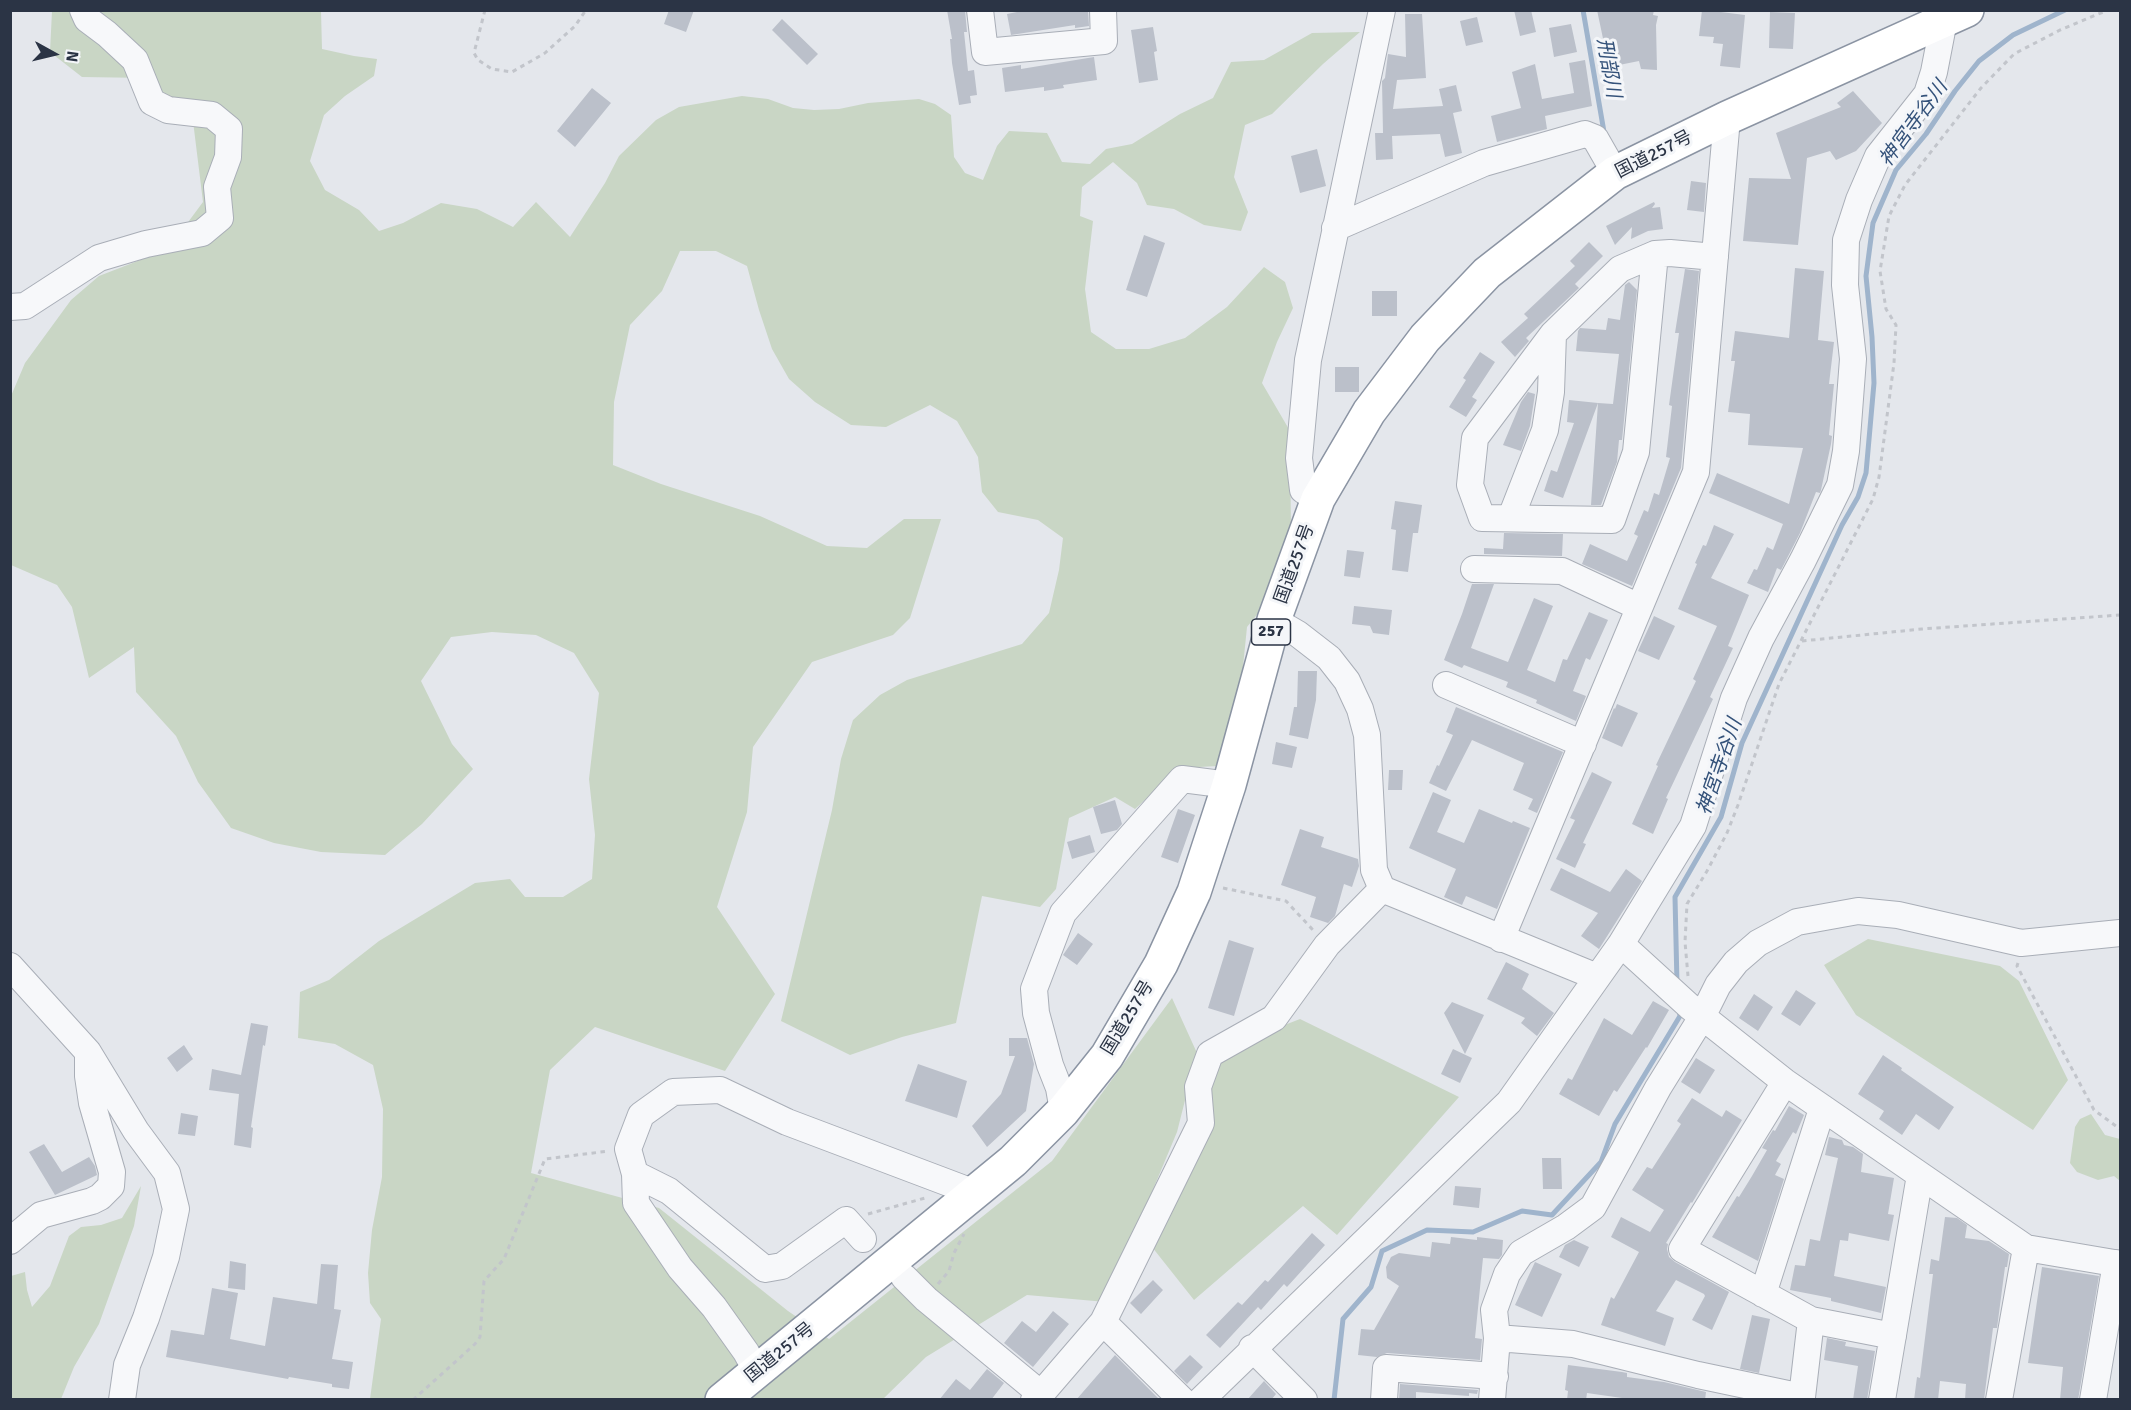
<!DOCTYPE html>
<meta charset="utf-8">
<style>
body{margin:0}
#map{position:relative;width:2131px;height:1410px;overflow:hidden;background:#e4e7ec;font-family:Signika,sans-serif}
canvas{display:block}
.frame{position:absolute;inset:0;border:12px solid #2b3445;pointer-events:none}
.north{position:absolute;left:24px;top:24px;width:60px;height:60px;-webkit-text-stroke:4px #f4f6f9;paint-order:stroke;rotate:98deg;font-size:16px;font-weight:700;line-height:24px;text-align:center;color:#2b3445}
.north::after{content:'';display:block;margin:auto;width:21px;height:27px;background:#2b3445;clip-path:polygon(50% 0,100% 100%,50% 72%,0 100%)}
</style>
<div id="map">
<canvas width="2131" height="1410"></canvas>
<div class="frame"></div>
<div class="north">N</div>
</div>
<script>
const ctx = document.querySelector('canvas').getContext('2d');
ctx.lineJoin = 'round';
function fill(path, color) { ctx.fillStyle = color; ctx.fill(path, 'evenodd'); }
const toPath = rows => new Path2D(rows.map(r => 'M' + r).join(''));
function stroke(path, color, width, dash) { ctx.strokeStyle = color; ctx.lineWidth = width; ctx.lineCap = dash ? 'butt' : 'round'; ctx.setLineDash(dash || []); ctx.stroke(path); }
function label(font, color, halo, rows, align = 'center') {
  ctx.font = font + ' Signika,"Noto Sans JP",sans-serif'; ctx.lineWidth = 6; ctx.setLineDash([]); ctx.textBaseline = 'middle'; ctx.strokeStyle = halo; ctx.fillStyle = color; for (const [text, x, y, turn = 0] of rows) {
    ctx.save(); ctx.translate(x, y); ctx.rotate((+turn || 0) * Math.PI / 180); ctx.textAlign = isNaN(turn) ? turn : align; if (halo) ctx.strokeText(text, 0, 0); ctx.fillText(text, 0, 0); ctx.restore();
  }
}
fill(toPath([
 [52,11,321,11,322,49,354,56,377,59,374,76,345,96,324,115,310,161,325,190,359,210,379,231,403,223,441,203,477,209,513,227,536,202,570,237,605,183,619,156,656,120,679,107,742,96,768,99,793,108,814,110,839,109,868,103,919,99,935,104,951,115,954,157,965,173,983,180,997,146,1009,131,1047,133,1062,162,1090,164,1106,149,1132,144,1180,114,1213,98,1231,62,1264,60,1312,33,1360,32,1323,64,1272,114,1245,125,1234,177,1248,212,1241,231,1204,225,1174,209,1147,205,1137,183,1113,162,1082,187,1080,216,1093,221,1085,289,1091,332,1116,349,1149,349,1185,338,1227,307,1264,267,1285,282,1293,308,1277,342,1262,383,1290,431,1291,535,1276,591,1247,627,1241,686,1218,766,1180,768,1135,809,1115,797,1069,818,1056,889,1040,907,982,896,956,1023,902,1037,850,1055,781,1021,832,810,841,759,853,720,880,695,907,680,1022,644,1049,613,1059,570,1063,538,1038,520,998,512,982,492,978,457,957,421,930,405,886,427,851,425,815,402,789,379,772,349,759,310,747,266,716,251,680,251,662,291,630,325,614,402,613,465,661,484,760,516,827,546,867,548,904,519,941,519,910,618,893,635,812,662,753,747,747,812,717,907,775,994,725,1071,595,1027,550,1070,531,1173,659,1208,788,1311,829,1339,1052,1161,1172,998,1197,1053,1177,1132,1106,1302,1027,1295,926,1357,883,1399,370,1399,381,1319,370,1303,368,1273,372,1230,382,1177,383,1109,373,1065,335,1044,298,1038,300,992,329,980,379,941,475,883,510,879,525,897,563,897,592,879,595,835,589,779,599,693,574,653,536,635,492,632,451,637,421,681,452,744,473,769,422,824,385,855,321,852,274,843,231,828,198,782,176,736,136,692,134,647,89,678,72,607,57,585,11,565,11,396,25,363,71,300,99,276,148,257,177,237,203,202,193,121,148,78,82,77,50,52],
 [1868,939,2000,966,2019,981,2068,1080,2033,1130,1856,1015,1824,965],
 [1300,1019,1459,1097,1337,1235,1303,1206,1194,1300,1152,1247,1218,1059,1241,1042],
 [2091,1114,2105,1135,2120,1139,2120,1181,2114,1176,2098,1180,2077,1172,2070,1163,2075,1127,2080,1119],
 [141,1186,134,1226,99,1324,74,1367,61,1399,11,1399,11,1276,25,1272,27,1290,32,1307,50,1286,69,1236,81,1227,101,1225,122,1218]
]), '#c9d6c5');
stroke(toPath([
 [1583,10,1604,132],
 [1677,984,1675,897,1721,817,1742,743,1842,525,1858,497,1866,473,1874,383,1872,337,1866,276,1873,223,1896,170,1926,134,1955,91,1979,61,2013,35,2065,10],
 [1334,1400,1343,1319,1371,1287,1382,1251,1427,1230,1473,1232,1522,1211,1552,1215,1601,1162,1615,1124,1680,1016,1679,1008]
]), '#9fb4cc', 5);
fill(toPath([
 [669,10,694,10,686,32,664,24],
 [947,10,965,10,967,32,964,32,968,71,974,70,977,95,970,96,971,103,959,105,952,63,950,39,952,39],
 [1027,10,1088,10,1089,26,1075,28,1075,25,1011,35,1007,14],
 [1514,10,1531,10,1536,32,1520,36],
 [1597,10,1654,10,1653,15,1658,16,1656,25,1657,70,1641,69,1639,61,1609,67],
 [1702,10,1721,10,1721,12,1745,15,1740,68,1720,66,1723,44,1713,43,1714,37,1699,36],
 [1770,12,1795,13,1793,49,1769,48],
 [1405,14,1422,14,1426,78,1397,80,1393,109,1443,106,1439,89,1456,85,1462,111,1453,113,1462,153,1445,157,1440,134,1392,136,1393,159,1376,160,1375,133,1383,133,1382,81,1385,78,1388,54,1406,57],
 [1477,17,1483,42,1466,46,1460,21],
 [782,19,818,54,807,65,772,30],
 [1571,24,1577,52,1554,57,1549,28],
 [1153,27,1157,51,1154,52,1158,80,1139,83,1131,30],
 [1094,57,1097,80,1063,85,1064,88,1044,91,1044,87,1005,92,1002,68,1021,65,1021,69],
 [1585,60,1592,106,1545,116,1547,129,1497,142,1491,116,1521,108,1512,72,1535,64,1542,99,1574,93,1569,63],
 [592,88,611,103,575,147,557,131],
 [1853,91,1882,123,1856,151,1836,160,1830,151,1807,158,1798,245,1743,241,1749,178,1791,179,1776,133,1841,107,1837,103],
 [1317,149,1326,186,1300,193,1291,156],
 [1691,181,1706,183,1704,212,1687,210],
 [1654,202,1655,204,1652,208,1660,207,1663,229,1648,231,1631,239,1632,227,1615,245,1606,226],
 [1144,235,1165,243,1147,297,1126,290],
 [1589,242,1603,256,1575,284,1579,288,1526,338,1529,341,1515,357,1501,342,1528,318,1524,314,1575,266,1570,261],
 [1795,268,1824,271,1818,340,1834,342,1829,384,1834,384,1829,435,1832,436,1831,444,1821,490,1820,493,1816,492,1800,533,1781,570,1777,568,1768,592,1747,583,1754,569,1757,570,1767,547,1773,550,1783,524,1709,493,1717,473,1789,504,1803,448,1748,445,1750,414,1728,412,1735,361,1731,361,1735,331,1789,338],
 [1685,269,1699,271,1681,468,1632,586,1582,564,1590,544,1627,561,1638,536,1634,534,1644,510,1648,512,1654,493,1659,495,1670,458,1666,457,1672,406,1669,405,1679,333,1675,333],
 [1629,282,1637,290,1622,440,1619,440,1617,462,1601,505,1591,505,1598,403,1613,404,1619,354,1576,351,1578,331,1580,328,1606,330,1608,318,1620,320,1625,285],
 [1372,291,1397,291,1397,316,1372,316],
 [1480,352,1495,362,1472,397,1477,400,1466,417,1449,407,1466,380,1463,378],
 [1335,367,1359,367,1359,392,1335,392],
 [1528,392,1535,394,1530,426,1521,451,1503,445,1521,402],
 [1569,400,1598,403,1563,498,1544,491,1551,470,1557,472,1574,423,1567,422],
 [1395,501,1422,505,1418,533,1413,533,1408,572,1392,570,1396,530,1391,529],
 [1714,525,1734,534,1711,578,1749,595,1728,646,1733,648,1710,697,1713,699,1666,798,1668,799,1653,834,1632,824,1658,766,1656,765,1696,681,1693,679,1717,626,1678,609,1697,564,1695,563,1703,545,1706,546],
 [1504,533,1563,534,1562,556,1484,554,1484,548,1503,549],
 [1347,550,1364,552,1360,578,1344,576],
 [1472,584,1494,584,1471,648,1508,662,1534,598,1553,606,1527,670,1555,682,1563,659,1567,660,1589,612,1608,620,1590,660,1586,658,1573,691,1586,696,1576,721,1536,703,1537,700,1506,687,1508,682,1464,665,1462,668,1444,660,1462,614],
 [1354,606,1392,610,1389,635,1373,633,1370,626,1352,624],
 [1654,616,1675,626,1659,660,1638,651],
 [1298,671,1317,671,1316,700,1308,739,1289,735,1294,707,1297,707],
 [1617,704,1638,713,1622,747,1602,738,1614,708,1615,709],
 [1456,707,1563,752,1537,813,1528,809,1533,799,1513,790,1524,763,1472,740,1446,791,1429,783,1437,765,1439,766,1453,735,1446,732],
 [1276,742,1297,747,1292,768,1272,764],
 [1389,770,1403,770,1402,790,1388,790],
 [1592,772,1612,782,1583,843,1586,844,1575,868,1556,859,1575,820,1570,818],
 [1433,792,1451,800,1437,832,1464,843,1479,809,1512,823,1513,821,1530,828,1497,909,1466,896,1462,905,1444,897,1456,869,1409,848],
 [1115,800,1122,824,1117,830,1101,834,1093,807],
 [1178,809,1195,815,1178,863,1161,857],
 [1300,829,1324,837,1321,847,1358,859,1359,866,1352,887,1344,884,1335,916,1328,923,1310,917,1316,897,1281,885],
 [1090,835,1095,852,1072,859,1067,842],
 [1561,868,1610,892,1626,869,1642,881,1599,949,1581,936,1598,913,1550,890],
 [1078,933,1093,944,1077,965,1063,955],
 [1229,940,1254,948,1234,1016,1208,1008],
 [1506,962,1529,974,1522,989,1554,1013,1537,1036,1521,1023,1525,1018,1487,999],
 [1796,990,1816,1003,1800,1026,1781,1014],
 [1754,994,1773,1007,1758,1031,1739,1018],
 [1653,1001,1669,1010,1647,1048,1646,1047,1617,1092,1614,1090,1599,1116,1559,1094,1568,1078,1572,1080,1604,1018,1632,1035],
 [1452,1002,1484,1015,1465,1054,1444,1013],
 [251,1023,268,1026,265,1046,263,1045,251,1127,253,1128,251,1148,234,1145,239,1094,209,1090,212,1069,241,1075],
 [1009,1038,1027,1038,1034,1064,1026,1111,987,1147,972,1126,1001,1094,1015,1056,1009,1056],
 [184,1045,193,1059,177,1072,167,1058],
 [1453,1049,1472,1058,1460,1083,1441,1074],
 [1883,1055,1902,1068,1901,1070,1954,1107,1939,1130,1916,1114,1902,1135,1879,1119,1884,1111,1858,1094],
 [1696,1058,1715,1070,1700,1094,1681,1082],
 [918,1064,967,1081,957,1118,905,1101],
 [1692,1098,1722,1117,1726,1110,1742,1120,1692,1203,1691,1202,1666,1243,1668,1244,1667,1249,1669,1257,1675,1262,1729,1292,1712,1330,1692,1320,1705,1296,1704,1294,1676,1280,1656,1311,1674,1318,1665,1346,1601,1325,1611,1297,1614,1299,1639,1252,1611,1237,1621,1217,1650,1232,1664,1210,1632,1190,1647,1167,1652,1169,1681,1124,1677,1121],
 [1789,1106,1804,1115,1796,1134,1793,1132,1776,1161,1781,1164,1775,1175,1784,1179,1758,1261,1712,1237,1737,1196,1739,1197,1752,1176,1767,1150,1762,1148,1773,1130,1775,1131],
 [181,1113,198,1116,195,1136,178,1134],
 [1829,1137,1842,1140,1844,1145,1853,1147,1863,1154,1861,1172,1894,1178,1888,1214,1894,1215,1889,1241,1849,1233,1848,1241,1840,1240,1834,1276,1886,1287,1881,1313,1831,1301,1831,1298,1790,1290,1795,1265,1805,1266,1810,1239,1820,1241,1838,1158,1825,1155],
 [44,1144,62,1172,89,1157,95,1166,97,1175,55,1195,29,1152],
 [1542,1158,1561,1158,1562,1189,1543,1189],
 [1455,1186,1481,1188,1479,1208,1453,1205],
 [1945,1217,1957,1218,1967,1225,1965,1238,1989,1241,2009,1254,2007,1267,2005,1267,1997,1328,1993,1328,1984,1400,1965,1400,1966,1384,1940,1381,1938,1400,1914,1400,1917,1377,1920,1378,1933,1274,1929,1274,1931,1259,1939,1261],
 [1312,1233,1325,1245,1287,1287,1284,1284,1261,1310,1258,1307,1220,1348,1206,1335,1238,1302,1242,1305,1265,1280,1268,1282],
 [1451,1237,1477,1240,1477,1237,1503,1240,1502,1255,1499,1259,1483,1258,1475,1338,1482,1339,1480,1360,1387,1353,1377,1357,1358,1355,1361,1329,1374,1330,1399,1286,1387,1278,1386,1267,1391,1257,1399,1253,1430,1257,1432,1242,1450,1244],
 [1574,1240,1589,1247,1579,1267,1559,1257,1565,1245],
 [230,1261,246,1264,245,1290,228,1288],
 [1535,1262,1562,1274,1542,1317,1515,1305],
 [321,1264,338,1265,334,1309,341,1310,332,1359,353,1362,349,1389,332,1387,332,1384,289,1377,288,1379,166,1357,171,1330,204,1335,212,1288,238,1293,230,1339,265,1346,273,1297,317,1304],
 [2042,1267,2099,1276,2078,1400,2060,1400,2063,1367,2028,1363],
 [1153,1280,1163,1290,1141,1314,1130,1303],
 [1053,1311,1069,1324,1033,1367,1004,1343,1022,1321,1036,1332],
 [1752,1315,1770,1319,1759,1373,1740,1369],
 [1827,1338,1846,1342,1845,1346,1875,1351,1867,1400,1853,1400,1858,1366,1824,1360],
 [1115,1355,1160,1400,1076,1400],
 [1190,1355,1203,1367,1187,1384,1174,1371],
 [1568,1365,1622,1372,1627,1373,1627,1377,1664,1382,1706,1392,1705,1400,1636,1400,1587,1393,1586,1400,1567,1400,1568,1391,1565,1390],
 [987,1369,1004,1383,991,1400,939,1400,956,1379,970,1390],
 [1264,1381,1276,1394,1271,1400,1247,1400],
 [1400,1384,1478,1390,1477,1394,1469,1393,1469,1396,1416,1392,1416,1400,1399,1400]
]), '#bbc0ca');
const minor = toPath([
 [980,10,985,52,1104,41,1103,10],
 [1335,228,1484,163,1585,134,1595,138,1615,173],
 [1655,254,1636,452,1612,520,1482,518,1470,485,1475,438,1553,334,1620,269,1655,254,1670,253,1715,257],
 [10,307,25,306,99,258,146,244,202,233,220,218,217,187,228,157,229,129,212,115,168,110,152,102,135,60,107,34,87,19,83,10],
 [1318,499,1303,490,1299,458,1308,360,1382,10],
 [1511,517,1545,430,1551,392,1553,334],
 [1474,569,1562,571,1639,607],
 [1274,620,1298,634,1329,658,1347,681,1360,709,1367,735,1374,870,1382,889,1597,977],
 [1446,685,1583,744],
 [1501,939,1696,472,1727,118],
 [1621,944,1689,1006,1785,1082,2026,1248,2120,1264],
 [10,966,88,1052,136,1131,167,1173,176,1209,166,1257,146,1318,127,1365,122,1400],
 [1785,1082,1682,1249,1811,1320],
 [1063,1111,1059,1088,1050,1065,1036,1013,1034,989,1063,913,1182,779,1229,785],
 [635,1174,669,1191,765,1269,782,1266,846,1220,863,1239],
 [10,1241,41,1215,92,1201,100,1197,111,1186,112,1172,92,1103,88,1076,88,1055],
 [904,1277,926,1299,1041,1394],
 [1763,1294,1822,1109],
 [1103,1322,1182,1400],
 [1497,1338,1494,1310,1507,1274,1521,1253,1566,1227,1593,1207,1658,1088,1702,1017,1718,985,1736,962,1758,943,1797,922,1858,911,1898,915,2021,943,2120,933],
 [1252,1348,1304,1400],
 [757,1372,746,1352,714,1307,680,1268,636,1203,635,1174,628,1149,641,1115,673,1092,720,1090,787,1122,975,1193],
 [1034,1400,1041,1394,1103,1322,1201,1123,1198,1087,1210,1054,1274,1018,1327,945,1382,889],
 [1201,1400,1509,1102,1621,944,1693,826,1734,698,1761,638,1803,560,1840,485,1846,451,1853,359,1845,285,1846,240,1859,200,1878,156,1927,94,1934,72,1946,10],
 [1384,1400,1386,1368,1495,1376],
 [1492,1400,1497,1338,1573,1344,1698,1375,1802,1397,1811,1320,1893,1336],
 [1882,1400,1920,1175],
 [1999,1400,2026,1248],
 [2093,1400,2116,1263]
]);
const highway = toPath([
 [722,1400,1013,1161,1063,1111,1107,1056,1161,964,1194,892,1229,785,1274,620,1318,499,1369,412,1425,338,1487,273,1615,173,1727,118,1967,10]
]);
stroke(minor, '#a9aeb7', 28);
stroke(highway, '#8b94a3', 36);
stroke(toPath([
 [485,10,474,53,478,60,492,69,512,72,545,53,575,26,586,10],
 [1802,641,1922,629,2120,615],
 [1223,888,1286,901,1313,930],
 [2018,963,2017,966,2094,1110,2120,1129],
 [1688,976,1685,942,1687,904,1707,871,1727,833,1738,805,1779,684,1873,499,1879,477,1894,363,1896,325,1886,309,1880,271,1889,216,1905,185,1981,88,2014,54,2060,30,2108,10],
 [868,1214,925,1198],
 [938,1284,949,1271,954,1253,964,1234],
 [413,1400,475,1344,480,1337,484,1281,504,1259,545,1159,609,1151]
]), '#c2c5cb', 3, [4.5, 4.5]);
stroke(minor, '#f7f8fa', 26);
stroke(highway, '#fff', 33);
for (const [x, y, w] of [
 [1271,632,39]
]) { const box = new Path2D(); box.roundRect(x - w / 2, y - 13, w, 26, 4.5); ctx.fillStyle = '#f4f6f9'; ctx.fill(box); stroke(box, '#2b3445', 1.5); }
label('bold 16px', '#2b3445', null, [
 ["257",1271,632]
]);
label('18px', '#2b3445', '#f4f6f9', [
 ["国道257号",1654,155,-27],
 ["国道257号",1295,564,-70],
 ["国道257号",1128,1018,-59],
 ["国道257号",780,1353,-39]
]);
label('italic 20px', '#34527a', '#f4f6f9', [
 ["刑部川",1608,68,80],
 ["神宮寺谷川",1914,124,-54],
 ["神宮寺谷川",1720,767,-71]
]);
</script>
